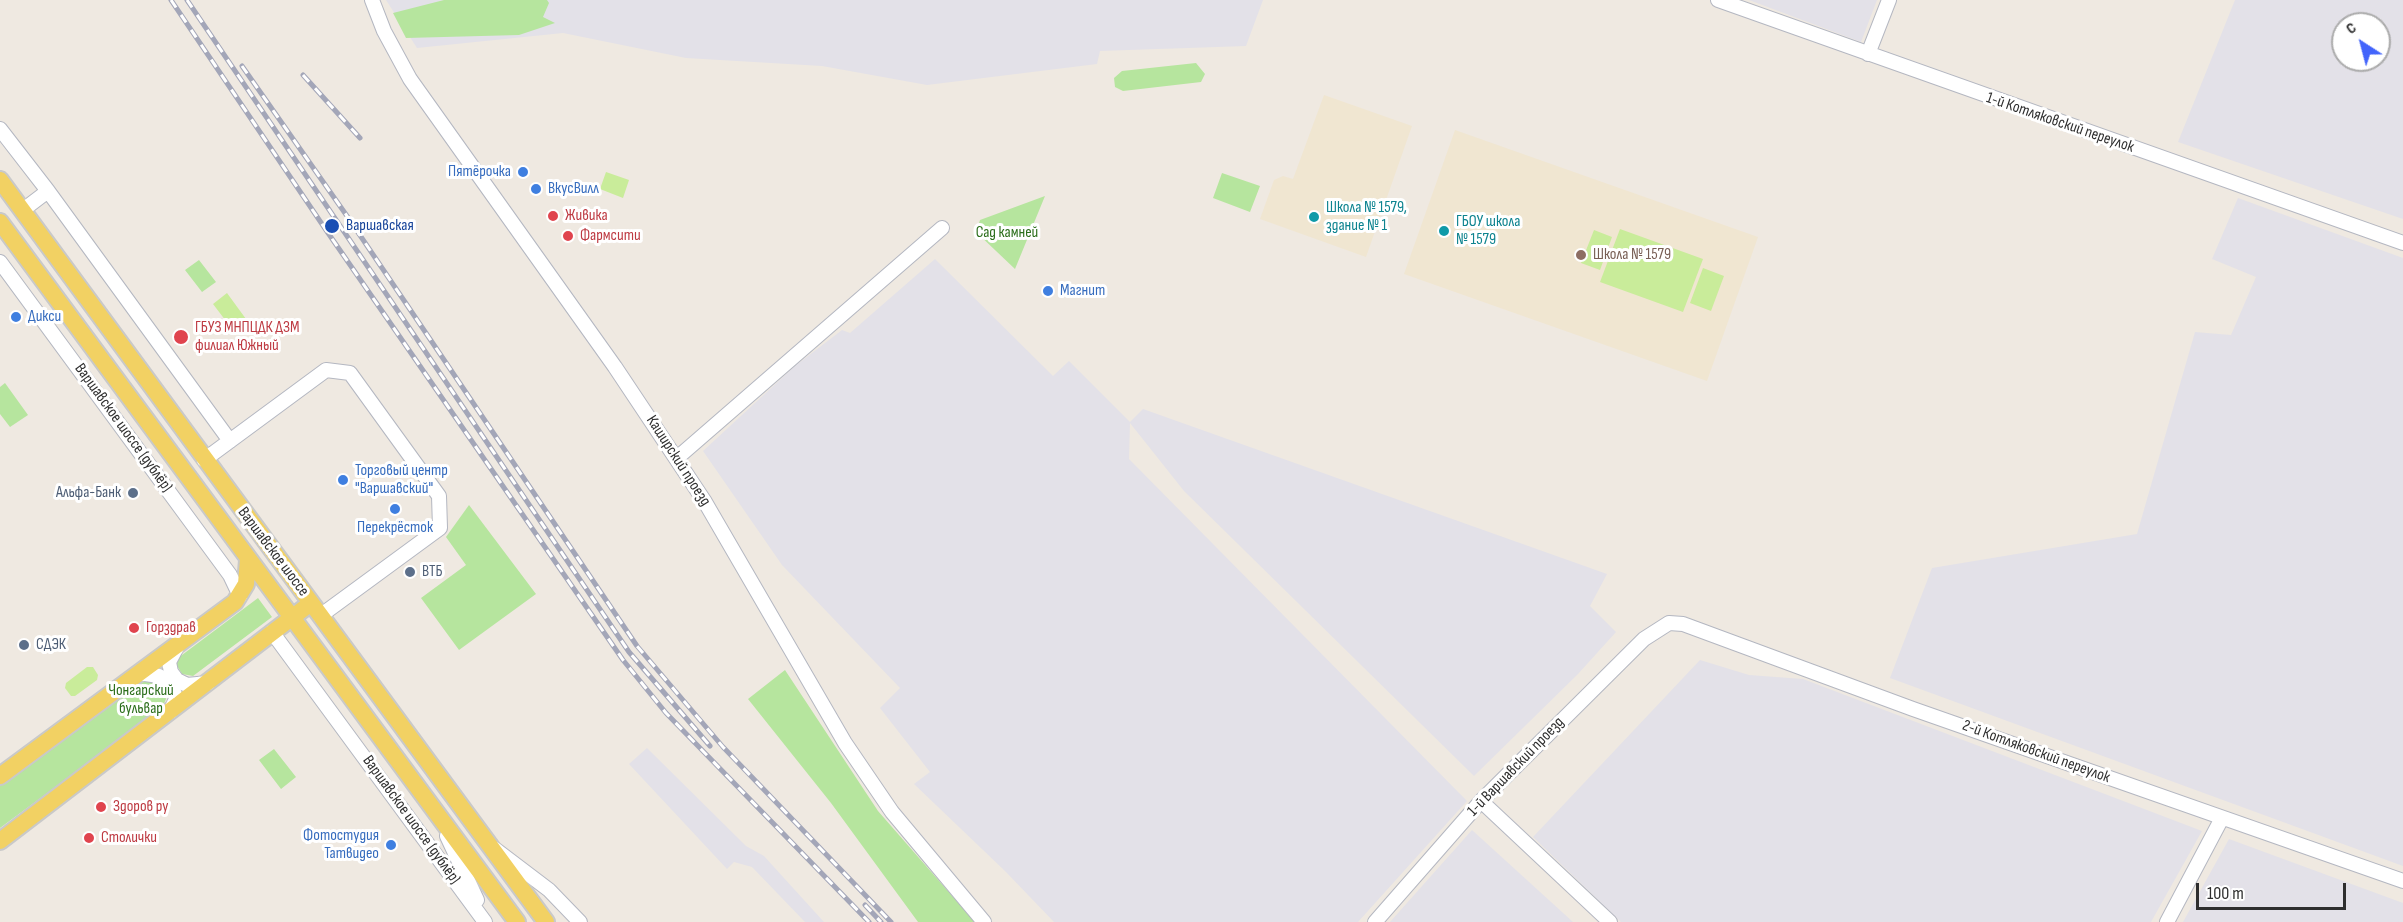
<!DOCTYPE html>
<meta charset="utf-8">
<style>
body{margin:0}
#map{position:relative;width:2403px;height:922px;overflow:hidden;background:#efe9e1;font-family:"Sofia Sans Condensed",sans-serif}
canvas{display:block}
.north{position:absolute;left:2331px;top:12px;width:60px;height:60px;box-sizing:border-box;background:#fff;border:2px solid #ababab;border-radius:50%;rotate:324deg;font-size:16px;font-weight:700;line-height:24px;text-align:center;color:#2e2e2e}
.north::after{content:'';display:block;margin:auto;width:21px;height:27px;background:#4264fb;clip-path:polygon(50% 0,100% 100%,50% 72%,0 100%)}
.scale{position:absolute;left:2196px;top:883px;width:150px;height:27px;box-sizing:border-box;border:3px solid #2e2e2e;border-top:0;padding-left:8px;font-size:18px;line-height:21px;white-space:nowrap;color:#2e2e2e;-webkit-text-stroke:4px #fff;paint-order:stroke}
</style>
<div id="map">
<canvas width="2403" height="922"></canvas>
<div class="north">С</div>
<div class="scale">100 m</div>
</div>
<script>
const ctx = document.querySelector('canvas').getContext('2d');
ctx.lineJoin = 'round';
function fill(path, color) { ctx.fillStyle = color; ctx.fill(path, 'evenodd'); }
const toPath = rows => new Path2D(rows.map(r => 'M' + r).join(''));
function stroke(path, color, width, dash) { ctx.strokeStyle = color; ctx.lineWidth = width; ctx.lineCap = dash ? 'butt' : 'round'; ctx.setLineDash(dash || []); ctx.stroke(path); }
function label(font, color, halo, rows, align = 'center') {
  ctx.font = font + ' "Sofia Sans Condensed",sans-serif'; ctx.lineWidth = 6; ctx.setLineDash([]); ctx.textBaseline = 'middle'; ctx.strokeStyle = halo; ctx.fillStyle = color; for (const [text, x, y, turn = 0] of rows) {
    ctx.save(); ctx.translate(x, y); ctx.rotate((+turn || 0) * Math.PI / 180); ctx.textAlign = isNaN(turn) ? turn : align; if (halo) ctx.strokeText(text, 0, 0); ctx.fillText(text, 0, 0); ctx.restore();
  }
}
fill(toPath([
 [386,0,1263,0,1246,46,1100,51,1097,64,927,85,822,66,686,58,563,33,417,48],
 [1749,0,1877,0,1861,42],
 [2235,0,2403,0,2403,219,2178,142],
 [2343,24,2379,24,2379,60,2343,60],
 [2238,198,2403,258,2403,866,1890,678,1932,568,2137,534,2195,332,2231,335,2256,277,2212,259],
 [935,259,1053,376,1069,361,1130,422,1143,409,1607,574,1590,606,1616,632,1578,674,1474,776,1184,491,1130,423,1129,459,1467,801,1358,922,1054,922,1005,871,914,784,930,772,880,708,900,688,782,565,703,451,795,366,842,330,850,333],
 [1700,660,1749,675,1803,679,2202,831,2151,922,1621,922,1533,837],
 [647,748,746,846,764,856,824,922,805,922,752,867,734,862,727,869,629,764],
 [1472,830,1573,922,1390,922],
 [2229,839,2403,903,2403,922,2183,922]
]), '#e3e1e8');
fill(toPath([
 [1324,95,1412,126,1366,257,1260,219,1274,180,1283,176,1293,179],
 [1455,130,1758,237,1707,381,1404,274]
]), '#f0e6d1');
fill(toPath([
 [444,0,547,0,549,3,543,17,555,23,519,35,406,38,393,13],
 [1196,63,1205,74,1201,82,1123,91,1115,87,1114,78,1122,71],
 [1222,173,1260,186,1250,212,1213,198],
 [1045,196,1015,269,976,232,980,220],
 [199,260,216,282,202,292,185,270],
 [5,383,28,415,10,427,0,414,0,387],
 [469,505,536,594,459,650,421,598,466,565,446,537],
 [258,598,272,617,193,676,182,674,176,664,178,658],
 [785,670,878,811,975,922,918,922,831,803,748,699],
 [140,678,150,679,161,686,166,699,162,708,0,828,0,783],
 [274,749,296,777,281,789,259,760]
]), '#b6e59e');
fill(toPath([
 [606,172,629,180,623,198,600,189],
 [1620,229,1703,259,1683,312,1600,282],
 [1594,230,1612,237,1600,270,1581,263],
 [1703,268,1724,276,1711,311,1690,303],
 [227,293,246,319,232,329,213,304],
 [87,667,93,667,98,675,97,680,75,696,71,696,65,688,66,683]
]), '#c9ec9a');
const minor = toPath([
 [372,0,384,31,410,79,615,367,705,502,845,743,892,812,984,922],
 [1718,0,2403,243],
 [1868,54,1889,0],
 [0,129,48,191,230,441],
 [23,210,48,191],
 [0,262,230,575,240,596],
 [677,458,942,228],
 [204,460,326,370,350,373,439,496,440,528,320,616],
 [272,632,485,922],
 [177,647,169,662,171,672,177,680,187,685,208,683],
 [138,673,159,676,173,688,176,699,170,712],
 [1481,801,1610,922],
 [447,836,477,900],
 [495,849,549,890,580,922],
 [1375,922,1481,801,1644,639,1669,623,1683,624,1913,709,2403,881],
 [2167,922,2222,818]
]);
const major = toPath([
 [0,180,546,922],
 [0,222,517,922],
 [0,776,235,602,246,584,248,560],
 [0,841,311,603]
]);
stroke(minor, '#b4b7c1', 16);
stroke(major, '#c9c9c9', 20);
stroke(minor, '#fff', 14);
stroke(major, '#f2d163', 16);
const rail = toPath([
 [171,0,326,230,623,660,666,713,869,922],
 [187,0,629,652,710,746],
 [242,66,347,216,637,646,723,747,891,922],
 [303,75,360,138],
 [865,905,881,922]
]);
stroke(rail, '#a3a6b8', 5);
stroke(rail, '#fff', 3, [9]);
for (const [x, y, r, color] of [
 [523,172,6,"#3f7fe0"],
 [536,189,6,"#3f7fe0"],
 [553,216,6,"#e0444e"],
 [1314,217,6,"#0f9aa8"],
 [332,226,8,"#1a4fb4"],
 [1444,231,6,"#0f9aa8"],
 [568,236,6,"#e0444e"],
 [1581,255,6,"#8d6e63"],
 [1048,291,6,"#3f7fe0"],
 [16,317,6,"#3f7fe0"],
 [181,337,8,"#e0444e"],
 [343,480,6,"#3f7fe0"],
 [133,493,6,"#5c6f8a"],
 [395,509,6,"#3f7fe0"],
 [410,572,6,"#5c6f8a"],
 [134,628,6,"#e0444e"],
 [24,645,6,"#5c6f8a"],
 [101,807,6,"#e0444e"],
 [89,838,6,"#e0444e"],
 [391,845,6,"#3f7fe0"]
]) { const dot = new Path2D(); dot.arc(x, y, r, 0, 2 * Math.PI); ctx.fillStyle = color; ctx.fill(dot); stroke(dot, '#fff', 2); }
label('16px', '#2e2e2e', '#fff', [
 ["1-й Котляковский переулок",2060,123,19],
 ["Варшавское шоссе (дублёр)",123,428,54],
 ["Каширский проезд",678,461,57],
 ["Варшавское шоссе",273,552,53],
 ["2-й Котляковский переулок",2036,752,20],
 ["1-й Варшавский проезд",1516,767,-46],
 ["Варшавское шоссе (дублёр)",411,820,54]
]);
label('16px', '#366cbe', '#fff', [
 ["Пятёрочка",511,172,"right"],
 ["ВкусВилл",548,189],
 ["Магнит",1060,291],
 ["Дикси",28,317],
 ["Торговый центр",355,471],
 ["\"Варшавский\"",355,489],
 ["Перекрёсток",395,528,"center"],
 ["Фотостудия",379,836,"right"],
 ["Татвидео",379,854,"right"]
], 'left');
label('16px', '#0d838f', '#fff', [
 ["Школа № 1579,",1326,208],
 ["здание № 1",1326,226],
 ["ГБОУ школа",1456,222],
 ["№ 1579",1456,240]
], 'left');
label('16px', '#be3a42', '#fff', [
 ["Живика",565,216],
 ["Фармсити",580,236],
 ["ГБУЗ МНПЦДК ДЗМ",195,328],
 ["филиал Южный",195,346],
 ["Горздрав",146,628],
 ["Здоров ру",113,807],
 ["Столички",101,838]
], 'left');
label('16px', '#164399', '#fff', [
 ["Варшавская",346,226]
], 'left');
label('16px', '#2c6e1b', '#fff', [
 ["Сад камней",1007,233],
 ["Чонгарский",141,691],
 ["бульвар",141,709]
]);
label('16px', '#785e54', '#fff', [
 ["Школа № 1579",1593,255]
], 'left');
label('16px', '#4e5e75', '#fff', [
 ["Альфа-Банк",121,493,"right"],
 ["ВТБ",422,572],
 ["СДЭК",36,645]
], 'left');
</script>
